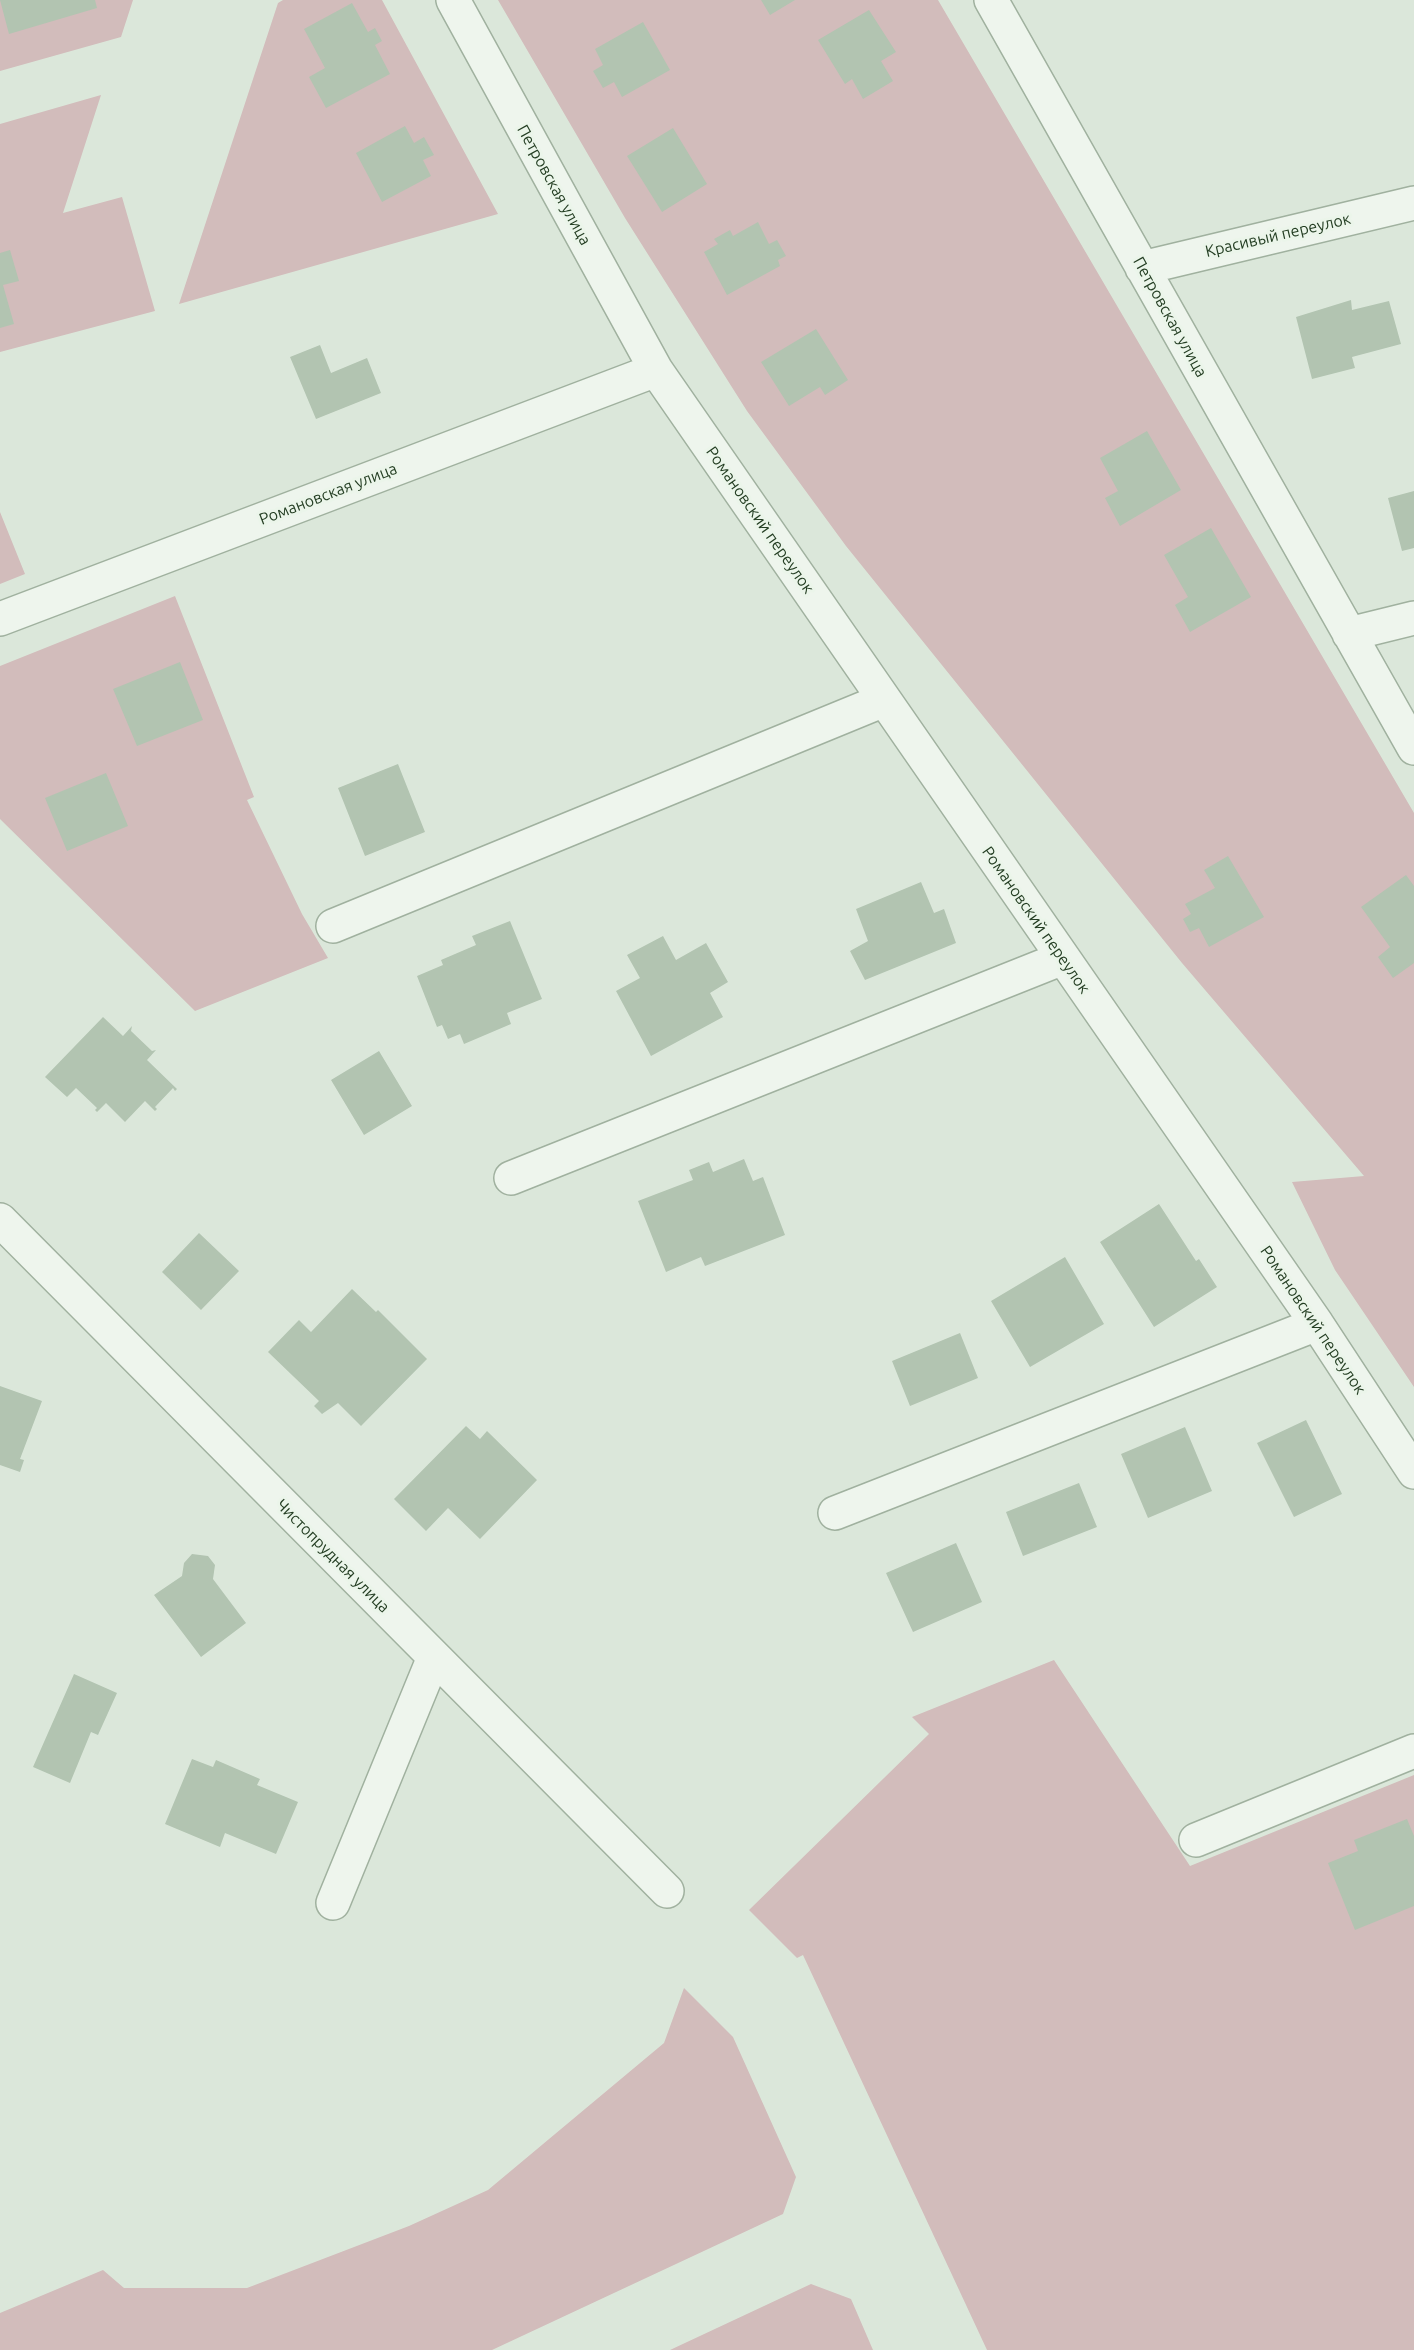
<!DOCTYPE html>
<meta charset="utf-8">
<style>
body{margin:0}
canvas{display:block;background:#dbe7da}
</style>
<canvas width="1414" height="2350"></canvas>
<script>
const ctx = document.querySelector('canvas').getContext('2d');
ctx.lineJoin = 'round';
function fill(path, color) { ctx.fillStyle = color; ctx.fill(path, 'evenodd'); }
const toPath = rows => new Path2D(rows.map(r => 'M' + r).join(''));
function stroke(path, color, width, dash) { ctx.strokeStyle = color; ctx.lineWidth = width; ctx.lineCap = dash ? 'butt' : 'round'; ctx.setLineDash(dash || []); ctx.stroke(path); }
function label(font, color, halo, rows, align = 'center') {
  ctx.font = font + ' Ubuntu,sans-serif'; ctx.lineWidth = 6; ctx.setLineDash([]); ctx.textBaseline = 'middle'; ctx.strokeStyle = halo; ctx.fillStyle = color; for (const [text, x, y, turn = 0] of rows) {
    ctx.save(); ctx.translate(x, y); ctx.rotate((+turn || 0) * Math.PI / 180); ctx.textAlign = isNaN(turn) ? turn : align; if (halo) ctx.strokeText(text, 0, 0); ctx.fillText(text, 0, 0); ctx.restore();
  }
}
fill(toPath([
 [0,0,133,0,121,37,0,71],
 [283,0,382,0,498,214,179,304,278,3],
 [498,0,938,0,1414,813,1414,1387,1335,1270,1292,1182,1364,1176,1182,963,846,546,747,411,625,218],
 [101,95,63,213,122,197,155,311,0,352,0,124],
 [0,512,25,574,0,584],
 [175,596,254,797,247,800,302,914,328,958,195,1011,0,819,0,666],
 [1054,1660,1190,1866,1414,1775,1414,2350,987,2350,803,1955,797,1958,749,1910,929,1734,912,1717],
 [684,1988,733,2037,796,2177,783,2214,492,2350,0,2350,0,2313,103,2270,124,2288,247,2288,409,2226,488,2190,664,2043],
 [811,2284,851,2299,873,2350,670,2350]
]), '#d2bcbb');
fill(toPath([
 [0,0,95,0,97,8,9,34],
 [761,0,795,0,770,15],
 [352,3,368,32,375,28,382,41,375,45,390,74,326,108,309,77,325,68,304,29],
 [869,10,896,52,881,61,893,81,863,99,852,79,845,84,818,40],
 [643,22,670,70,622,97,614,82,603,88,593,71,603,65,595,49],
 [405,126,414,143,424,137,434,155,423,160,431,176,382,202,356,153],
 [673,128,707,184,662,212,627,156],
 [758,222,769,244,777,240,786,256,778,260,780,266,727,295,704,252,718,244,714,239,730,230,733,236],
 [10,250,19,281,3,285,14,324,0,328,0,253],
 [1351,300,1352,310,1389,301,1401,344,1352,357,1355,368,1312,379,1296,317],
 [816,329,848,380,825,395,820,387,789,406,761,362],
 [320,345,331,373,367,358,381,393,316,419,290,357],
 [1147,431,1181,490,1120,526,1105,498,1118,491,1100,458],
 [1414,491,1414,548,1402,551,1388,498],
 [1211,528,1251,597,1190,632,1175,605,1188,597,1164,555],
 [180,662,203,720,137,746,113,689],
 [398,764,425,832,365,856,338,788],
 [106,773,128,826,67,851,45,798],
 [1228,856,1264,917,1209,947,1199,928,1190,932,1183,919,1191,914,1185,904,1215,888,1204,870],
 [1406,875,1414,886,1414,963,1393,978,1378,957,1390,947,1361,907],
 [921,882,934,913,944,909,956,943,865,980,850,951,868,941,856,909],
 [510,921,542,999,507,1013,511,1024,464,1044,460,1034,448,1039,442,1025,437,1027,417,976,443,965,441,960,476,945,472,936],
 [663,936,676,960,706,943,728,982,710,993,723,1017,651,1056,616,991,640,978,627,955],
 [103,1017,123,1036,132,1026,131,1031,152,1051,156,1050,147,1060,177,1089,175,1091,173,1088,155,1107,157,1109,155,1111,145,1101,125,1122,106,1103,97,1112,95,1110,97,1108,76,1088,67,1097,45,1077],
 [379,1051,412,1106,364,1135,331,1080],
 [744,1159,753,1181,763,1177,785,1235,705,1266,701,1257,666,1272,638,1201,693,1180,689,1170,709,1162,713,1172],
 [1159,1204,1196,1261,1199,1259,1217,1287,1154,1327,1100,1242],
 [199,1233,239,1271,201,1310,162,1272],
 [1065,1257,1104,1324,1030,1367,991,1301],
 [352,1289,376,1312,378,1310,427,1359,361,1426,338,1403,322,1414,314,1406,319,1401,268,1352,299,1320,311,1332],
 [960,1333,978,1378,910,1406,892,1361],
 [0,1386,42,1401,20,1459,24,1460,20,1472,0,1465],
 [1306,1420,1342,1494,1294,1517,1257,1443],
 [466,1426,480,1439,487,1431,537,1480,480,1539,448,1508,426,1531,394,1499],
 [1185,1427,1212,1491,1148,1518,1121,1454],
 [1079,1483,1097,1527,1023,1556,1006,1512],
 [956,1543,982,1602,913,1632,886,1573],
 [192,1554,208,1556,215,1565,213,1579,246,1623,201,1657,154,1595,182,1576,184,1563],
 [74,1674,117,1693,98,1735,91,1732,70,1783,33,1767],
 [192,1759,213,1767,216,1760,260,1779,257,1785,298,1802,276,1854,225,1833,220,1847,165,1824],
 [1407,1819,1414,1836,1414,1906,1355,1930,1328,1863,1358,1851,1354,1840]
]), '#b2c4b1');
const minor = toPath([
 [453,0,656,370,1317,1324,1414,1472],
 [991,0,1414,748],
 [1142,268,1414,203],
 [0,619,656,370],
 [1349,634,1414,618],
 [333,926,884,700],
 [511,1178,1063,958],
 [0,1220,667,1891],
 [835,1513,1317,1324],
 [1196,1840,1414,1751],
 [333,1903,434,1657]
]);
stroke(minor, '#a0b19f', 36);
stroke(minor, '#eef5ed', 33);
label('16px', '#243e23', '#ebf5ea', [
 ["Петровская улица",554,185,61],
 ["Красивый переулок",1278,235,-13],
 ["Петровская улица",1170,317,61],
 ["Романовская улица",328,494,-21],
 ["Романовский переулок",760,520,55],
 ["Романовский переулок",1036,920,55],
 ["Романовский переулок",1313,1320,56],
 ["Чистопрудная улица",333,1556,45]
]);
</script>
